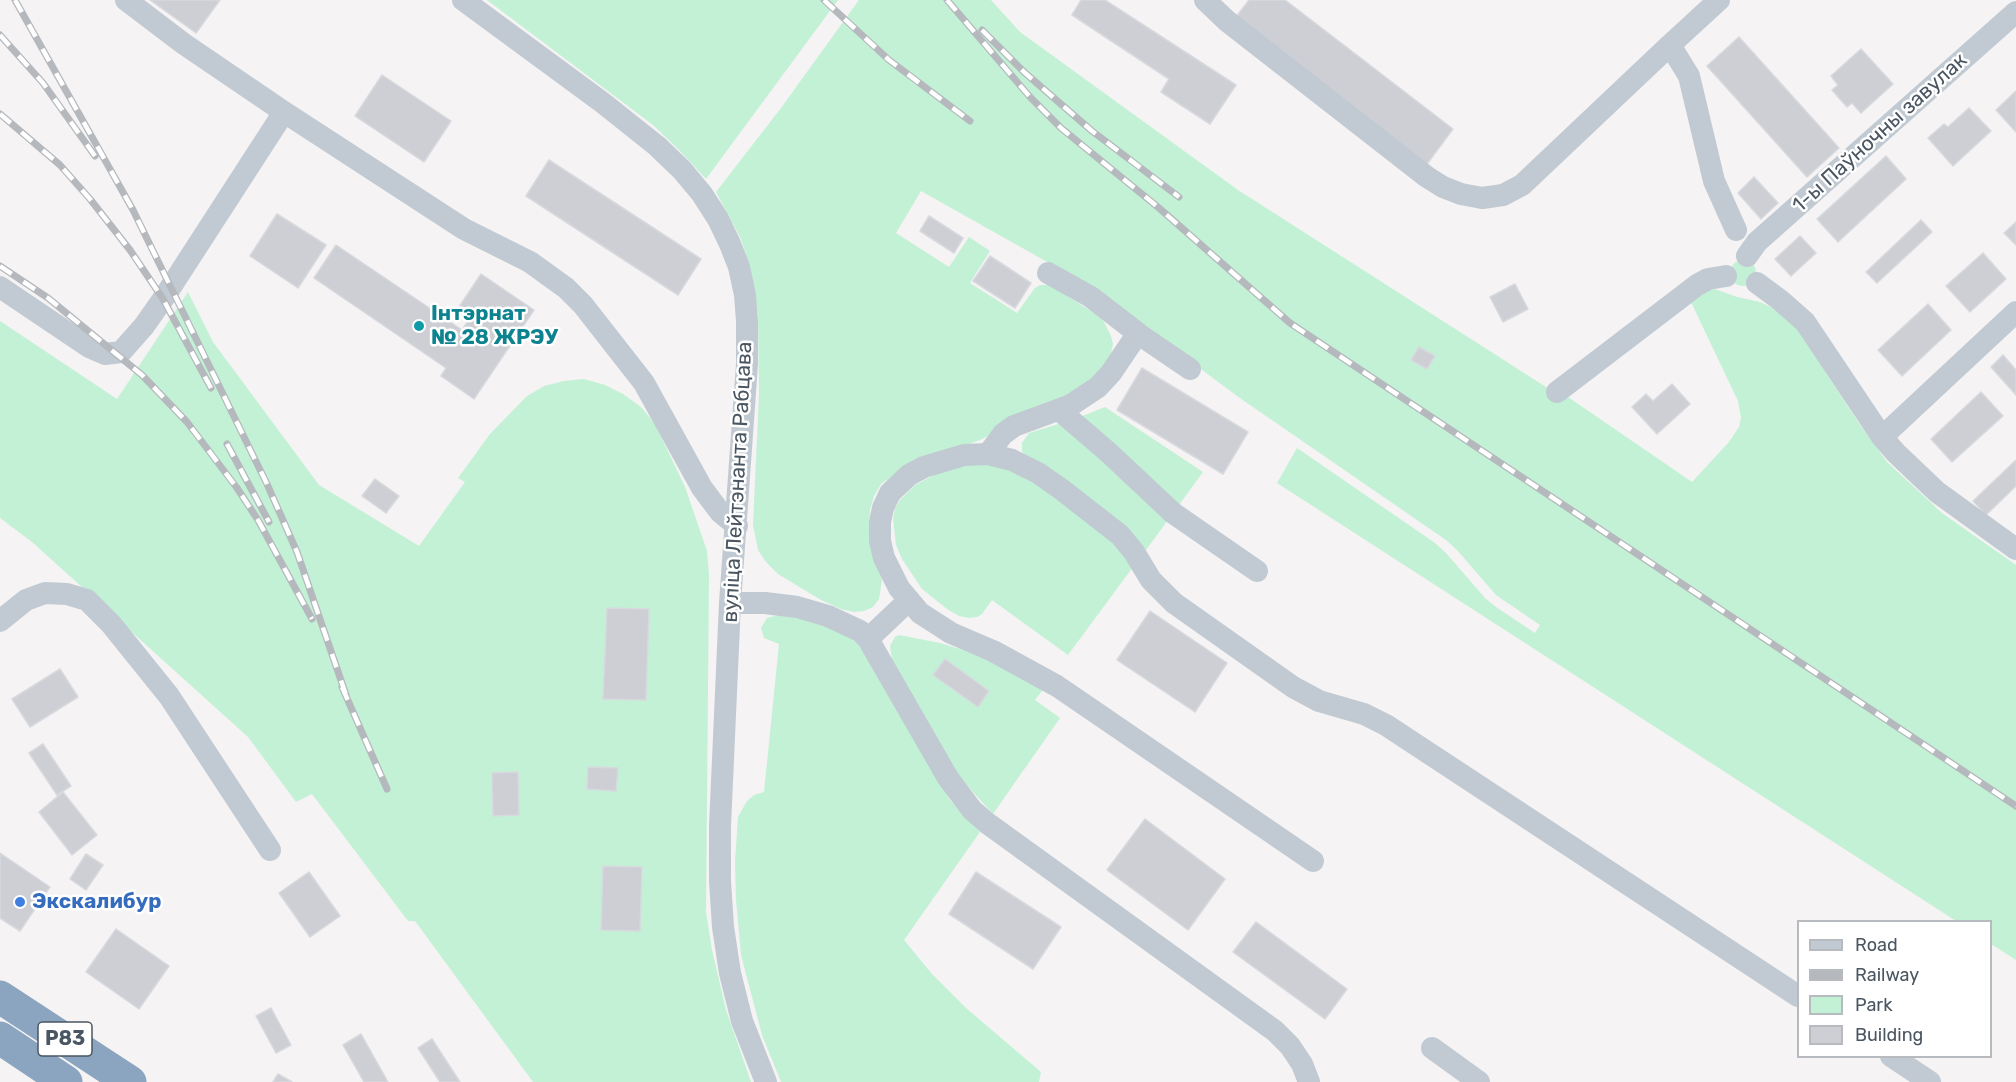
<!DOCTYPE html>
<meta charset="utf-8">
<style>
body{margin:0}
#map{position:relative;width:2016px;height:1082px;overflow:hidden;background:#f5f3f3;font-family:Rubik,sans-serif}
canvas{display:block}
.legend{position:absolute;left:1797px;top:920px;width:195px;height:138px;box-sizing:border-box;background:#fff;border:2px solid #b7bbc0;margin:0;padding:8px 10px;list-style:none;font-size:18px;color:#4a5661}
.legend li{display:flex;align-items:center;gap:12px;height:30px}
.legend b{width:30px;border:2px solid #b7bbc0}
</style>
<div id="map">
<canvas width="2016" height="1082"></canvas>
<ul class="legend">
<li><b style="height:8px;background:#c1cad2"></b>Road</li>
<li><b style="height:8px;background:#b5b8bd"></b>Railway</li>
<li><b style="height:16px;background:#c3f1d5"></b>Park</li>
<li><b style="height:16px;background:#cdcfd5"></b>Building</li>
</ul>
</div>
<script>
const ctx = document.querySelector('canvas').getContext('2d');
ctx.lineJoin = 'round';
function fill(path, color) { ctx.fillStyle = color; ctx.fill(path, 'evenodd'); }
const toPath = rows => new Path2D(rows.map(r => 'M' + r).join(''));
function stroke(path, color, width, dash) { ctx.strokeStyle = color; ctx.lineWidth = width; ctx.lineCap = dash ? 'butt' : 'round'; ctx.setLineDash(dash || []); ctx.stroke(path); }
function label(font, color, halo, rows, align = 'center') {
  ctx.font = font + ' Rubik,sans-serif'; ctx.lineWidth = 5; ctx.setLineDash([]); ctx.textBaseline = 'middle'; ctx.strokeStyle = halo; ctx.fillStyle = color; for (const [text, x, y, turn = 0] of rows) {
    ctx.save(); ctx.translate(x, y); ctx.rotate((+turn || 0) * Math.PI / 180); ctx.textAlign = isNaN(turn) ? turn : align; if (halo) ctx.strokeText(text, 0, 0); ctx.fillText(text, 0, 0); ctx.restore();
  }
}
fill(toPath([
 [487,0,838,0,706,179,679,150,653,125],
 [859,0,991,0,1020,32,1238,190,1546,387,1568,397,1692,482,1729,442,1739,427,1741,418,1738,401,1691,302,1708,290,1715,289,1737,297,1760,302,1773,308,1796,327,1858,422,1887,462,1942,513,2016,565,2016,960,1991,944,1990,922,1956,921,1277,483,1297,448,1435,543,1446,553,1485,598,1496,607,1535,633,1540,625,1496,595,1457,550,1446,540,1237,396,1090,286,921,191,896,233,949,267,969,237,990,251,970,283,1017,313,1035,288,1040,285,1050,285,1102,318,1111,336,1113,344,1111,354,1105,366,1084,388,980,440,904,468,881,484,874,496,870,510,869,528,882,580,879,599,873,607,864,611,854,612,841,609,821,600,778,574,766,562,758,550,753,525,759,395,758,315,748,261,741,239,716,192,781,108],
 '1730 273a13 13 0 1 1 26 0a13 13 0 1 1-26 0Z',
 [188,292,213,342,319,485,419,546,465,482,458,478,490,434,527,396,544,386,564,381,584,379,605,385,623,394,641,407,655,424,685,487,707,551,709,575,706,912,712,950,726,1010,751,1082,533,1082,415,921,408,921,312,794,296,802,248,737,32,542,0,518,0,321,117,399],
 [1105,407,1203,472,1146,550,1023,454,1022,450,1022,443,1029,433,1075,419],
 [991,464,1013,472,1050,492,1110,540,1133,567,1068,655,992,600,982,614,977,617,969,618,959,616,947,609,922,589,902,559,896,545,893,519,895,509,900,500,915,485,936,474,965,465],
 [778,615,818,622,845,634,857,643,867,657,950,800,980,832,904,940,932,974,966,1008,1041,1072,1039,1082,781,1082,762,1035,741,955,736,900,735,861,738,817,747,801,754,795,764,792,779,644,764,638,761,628,767,618],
 [899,635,940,643,976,654,1045,687,1035,700,1060,718,993,814,961,779,892,660,890,646,895,637]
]), '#c3f1d5');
const building = toPath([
 [150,0,220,0,196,33,150,0],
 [1081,0,1105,0,1236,85,1210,124,1161,92,1169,79,1072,15,1081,0],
 [1249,0,1285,0,1453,129,1427,164,1236,17,1249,0],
 [1739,37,1839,148,1807,177,1707,66,1739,37],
 [1861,49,1893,84,1861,113,1852,103,1847,107,1832,90,1838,85,1831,76,1861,49],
 [382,75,451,121,424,162,355,116,382,75],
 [2016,91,2016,132,1996,110,2016,91],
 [1969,108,1991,131,1953,166,1928,138,1944,124,1948,127,1969,108],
 [1886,156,1906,179,1838,242,1817,219,1886,156],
 [549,160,701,259,678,295,526,196,549,160],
 [1754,177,1778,203,1761,219,1738,193,1754,177],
 [277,214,326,245,298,288,250,256,277,214],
 [929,216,963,238,954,253,920,231,929,216],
 [1921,220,1932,232,1877,283,1866,272,1921,220],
 [2016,222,2016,245,2004,233,2016,222],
 [1800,236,1816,253,1791,276,1775,259,1800,236],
 [336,245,462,330,468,321,455,313,481,274,534,310,474,399,441,376,446,368,314,278,336,245],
 [1983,253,2006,279,1970,312,1946,286,1983,253],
 [990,256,1031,283,1015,308,973,281,990,256],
 [1515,284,1528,309,1503,322,1490,297,1515,284],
 [1928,304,1951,330,1902,376,1878,350,1928,304],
 [1419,347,1435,356,1427,369,1411,360,1419,347],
 [2003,355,2016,370,2016,395,1991,367,2003,355],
 [1142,368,1248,432,1223,474,1117,410,1142,368],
 [1672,384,1690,404,1657,434,1632,407,1646,394,1653,401,1672,384],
 [1981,392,2003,416,1952,462,1931,439,1981,392],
 [2016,460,2016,486,1986,515,1973,501,2016,460],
 [375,479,399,496,386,513,362,496,375,479],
 [607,608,649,609,646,700,603,699,607,608],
 [1150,611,1227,663,1195,712,1117,660,1150,611],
 [945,659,989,691,978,707,933,675,945,659],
 [60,669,78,697,30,727,12,699,60,669],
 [43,744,71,786,57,795,29,753,43,744],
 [588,767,618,768,616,791,587,789,588,767],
 [518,772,519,815,493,816,492,773,518,772],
 [63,792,97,835,72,855,39,812,63,792],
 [1145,819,1225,879,1188,930,1107,870,1145,819],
 [0,853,50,887,20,931,0,918,0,853],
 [86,854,103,865,86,890,70,879,86,854],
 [603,866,642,867,640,931,601,930,603,866],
 [309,872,340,916,310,937,279,893,309,872],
 [976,872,1061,927,1033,969,949,914,976,872],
 [1256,922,1347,989,1325,1019,1233,952,1256,922],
 [116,929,169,966,139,1009,86,972,116,929],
 [271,1008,291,1045,276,1053,256,1016,271,1008],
 [361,1034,388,1082,364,1082,343,1045,361,1034],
 [432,1039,460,1082,440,1082,418,1048,432,1039],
 [278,1074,292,1082,273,1082,278,1074]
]);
fill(building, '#cdcfd5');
stroke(building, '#d7d9de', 1.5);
stroke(toPath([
 [126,0,184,44,284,112,464,229,530,262,566,288,583,305,644,383,702,488,720,512,737,526],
 [463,0,603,103,657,146,682,170,702,194,718,219,730,244,739,267,745,295,747,321,747,364,730,603,720,826,720,881,723,927,730,973,742,1021,766,1082],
 [1205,0,1227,21,1427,177,1443,187,1461,194,1482,198,1503,195,1522,185,1670,45,1689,76,1714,181,1736,230],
 [1670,45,1719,0],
 [1747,256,1757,242,2016,12],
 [1048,273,1091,297,1140,335,1190,369],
 [1757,283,1780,300,1805,322,1882,437,1896,453,1937,492,2016,549],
 [0,287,89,347,105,354,121,352,144,326,163,299,284,112],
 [1557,392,1697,285,1708,279,1726,276],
 [1059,410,1108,452,1173,513,1257,571],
 [1882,437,2016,312],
 [988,454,1003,434,1014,426,1071,405,1098,387,1111,373,1138,333],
 [730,603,765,603,797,607,828,616,860,631,868,639,948,778,972,810,987,823,1275,1031,1290,1046,1302,1064,1309,1082],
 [0,621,26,600,45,593,67,594,87,600,111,624,169,696,270,850],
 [868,639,908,601],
 [1313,861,1057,686,993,651,951,633,920,613,899,588,884,558,880,541,880,522,883,508,890,493,909,475,924,467,964,455,988,454,1012,460,1038,473,1061,489,1120,535,1134,552,1151,580,1174,603,1293,687,1319,701,1364,714,1386,725,1798,996],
 [1432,1048,1479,1082],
 [1891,1056,1930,1082]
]), '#c1cad2', 22);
stroke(toPath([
 [0,997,130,1082],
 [0,1038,66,1082]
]), '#8ba5c1', 33);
const rail = toPath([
 [15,0,133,210,267,484,297,552,346,695],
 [824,0,889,60,970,121],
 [947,0,1030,97,1061,128,1159,208,1290,323,2016,806],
 [982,30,1024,72,1092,131,1179,197],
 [0,35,43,83,95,156],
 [0,114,60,165,90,199,130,250,163,299,211,388],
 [0,266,48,298,142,375,187,422,237,488,258,520,312,619],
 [227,444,269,522],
 [342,687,387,789]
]);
stroke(rail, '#b5b8bd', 7);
stroke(rail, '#fff', 4.5, [14]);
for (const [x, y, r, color] of [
 [419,326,6,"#0f9aa8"],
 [20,902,6,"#3f7fe0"]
]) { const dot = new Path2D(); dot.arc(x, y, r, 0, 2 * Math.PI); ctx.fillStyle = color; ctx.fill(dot); stroke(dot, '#fff', 2); }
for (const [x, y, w] of [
 [65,1039,54]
]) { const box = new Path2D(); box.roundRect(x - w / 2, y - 17, w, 34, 4.5); ctx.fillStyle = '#fff'; ctx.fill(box); stroke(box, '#4a5661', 1.5); }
label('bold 20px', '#4a5661', null, [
 ["Р83",65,1039]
]);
label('21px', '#4a5661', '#fff', [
 ["1-ы Паўночны завулак",1880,133,-42],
 ["вуліца Лейтэнанта Рабцава",738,482,-87]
]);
label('bold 21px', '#0d838f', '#fff', [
 ["Інтэрнат",431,314],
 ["№ 28 ЖРЭУ",431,338]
], 'left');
label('bold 21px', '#366cbe', '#fff', [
 ["Экскалибур",32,902]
], 'left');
</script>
